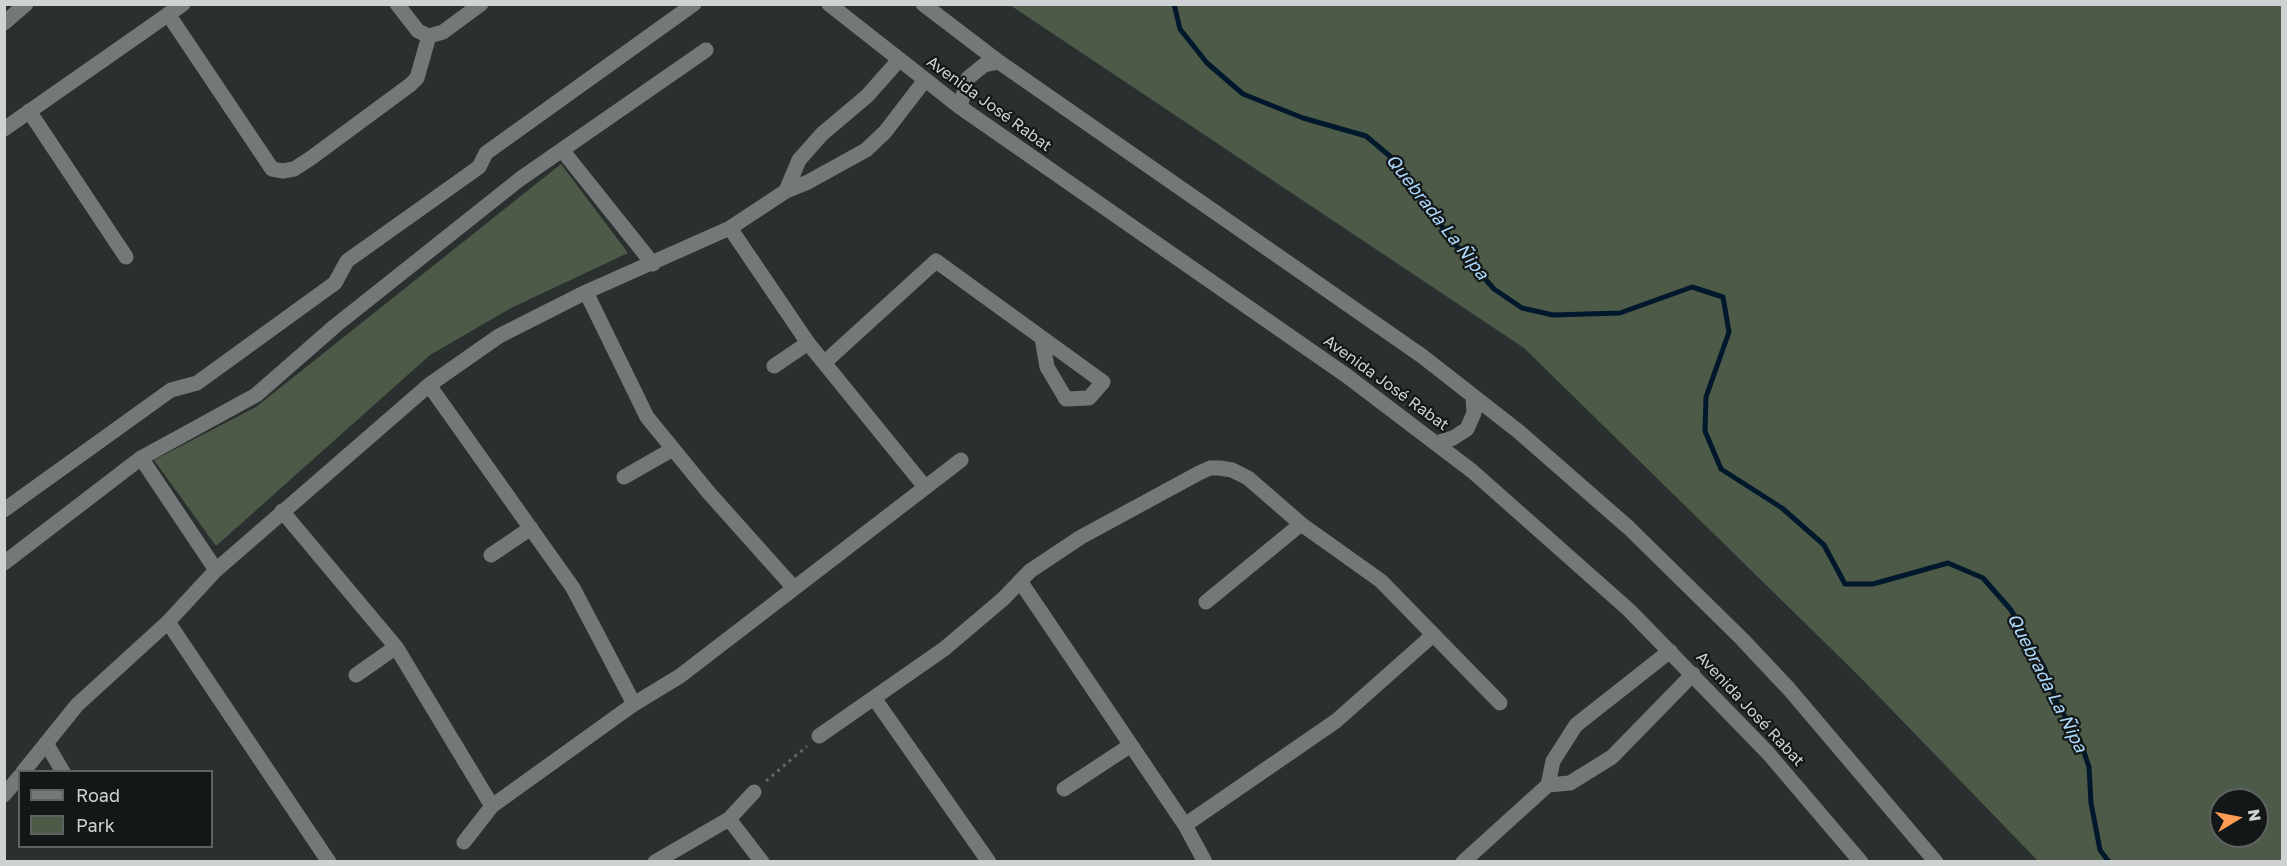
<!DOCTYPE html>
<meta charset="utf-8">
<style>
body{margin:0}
#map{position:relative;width:2287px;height:866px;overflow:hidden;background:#2a302f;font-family:"Golos Text",sans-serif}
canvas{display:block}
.frame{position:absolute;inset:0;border:6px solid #ced2d2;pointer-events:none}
.legend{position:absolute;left:18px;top:770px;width:195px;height:78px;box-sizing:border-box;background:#141717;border:2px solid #5e6262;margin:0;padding:8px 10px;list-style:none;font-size:18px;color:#ced2d2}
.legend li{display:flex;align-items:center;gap:12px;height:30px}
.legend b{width:30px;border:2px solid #5e6262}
.north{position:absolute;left:2209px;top:788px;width:60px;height:60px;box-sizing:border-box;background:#141717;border:2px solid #5e6262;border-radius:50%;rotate:80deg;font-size:16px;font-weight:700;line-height:24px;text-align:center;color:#ced2d2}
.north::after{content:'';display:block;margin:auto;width:21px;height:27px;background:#fc9d53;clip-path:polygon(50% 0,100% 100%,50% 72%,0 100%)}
</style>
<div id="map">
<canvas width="2287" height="866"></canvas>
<div class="frame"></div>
<ul class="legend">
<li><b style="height:8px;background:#757879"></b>Road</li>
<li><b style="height:16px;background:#4e5a48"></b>Park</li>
</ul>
<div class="north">N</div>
</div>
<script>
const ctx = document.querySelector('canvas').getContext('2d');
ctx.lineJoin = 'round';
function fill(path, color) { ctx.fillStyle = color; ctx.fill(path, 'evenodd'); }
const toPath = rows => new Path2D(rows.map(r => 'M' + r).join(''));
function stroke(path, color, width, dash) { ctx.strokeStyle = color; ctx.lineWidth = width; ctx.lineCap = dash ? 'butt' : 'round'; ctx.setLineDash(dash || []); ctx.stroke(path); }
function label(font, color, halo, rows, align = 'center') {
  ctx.font = font + ' "Golos Text",sans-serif'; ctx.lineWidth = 4.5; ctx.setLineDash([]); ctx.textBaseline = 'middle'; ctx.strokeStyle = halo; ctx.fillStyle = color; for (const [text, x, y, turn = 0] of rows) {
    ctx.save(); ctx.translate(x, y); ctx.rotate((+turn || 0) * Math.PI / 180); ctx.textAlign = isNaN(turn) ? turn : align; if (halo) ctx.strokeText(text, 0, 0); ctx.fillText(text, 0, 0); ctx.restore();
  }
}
fill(toPath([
 [1010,5,2282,5,2282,861,2038,861,1858,675,1524,348],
 [2221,800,2257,800,2257,836,2221,836],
 [561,164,628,253,511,308,430,355,216,546,154,460,256,407]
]), '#4e5a48');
stroke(toPath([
 [1174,4,1180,29,1207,63,1243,94,1303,118,1366,136,1398,163,1452,241,1494,289,1522,308,1553,315,1620,313,1692,287,1723,297,1729,332,1706,397,1705,431,1721,469,1782,508,1824,545,1845,584,1873,584,1948,563,1983,578,2011,610,2044,667,2058,705,2080,740,2089,767,2091,803,2100,850,2109,862]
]), '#00182c', 5);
stroke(toPath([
 [766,781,807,746]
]), '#636867', 3, [3, 4.5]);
stroke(toPath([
 [397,4,418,31,429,36,443,32,481,4],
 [829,4,960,107,1347,376,1472,471,1629,610,1768,753,1861,862],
 [923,4,999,62,1422,356,1518,431,1629,528,1742,639,1789,689,1936,862],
 [168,14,272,169,283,171,294,169,311,158,410,85,417,78,429,36],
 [4,23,26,4],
 [960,107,968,78,984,65,999,62],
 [29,111,126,257],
 [4,129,183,4],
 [562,150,653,264],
 [786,191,799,160,822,134,867,96,899,60],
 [730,228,808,343,925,487],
 [586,292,647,417,709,493,794,588],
 [825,362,936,261,1103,382,1089,398,1066,399,1047,367,1042,338],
 [774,366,808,343],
 [429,385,573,588,634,704],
 [1437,443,1453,438,1467,429,1474,413,1473,396],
 [141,458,216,570],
 [624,477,673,449],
 [4,510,171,390,197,383,335,283,347,261,479,167,486,153,694,4],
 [282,511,396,647,492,806],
 [491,555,531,528],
 [4,563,141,458,256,395,335,326,520,179,706,50],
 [1020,581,1185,825,1205,862],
 [1206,602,1301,524],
 [168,622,329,862],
 [356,675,396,647],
 [874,698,989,862],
 [819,736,944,649,1003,599,1030,571,1081,537,1199,473,1210,468,1220,468,1232,470,1248,478,1301,524,1381,581,1500,703],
 [46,743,63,772],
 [23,772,77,705,168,622,216,570,429,385,499,336,586,292,730,228,786,191,808,182,866,150,885,132,925,80],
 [1548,785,1553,761,1576,725,1670,651],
 [1064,789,1131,745],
 [4,795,20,776],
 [729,819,762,862],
 [1185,825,1336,721,1433,635],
 [464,842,492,806,634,704,680,676,961,460],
 [655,862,729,819,754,792],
 [1463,862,1548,785,1570,783,1612,757,1693,674]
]), '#757879', 15);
label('16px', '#ced2d2', '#141717', [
 ["Avenida José Rabat",989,104,36],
 ["Avenida José Rabat",1386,383,36],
 ["Avenida José Rabat",1750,709,47]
]);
label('italic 18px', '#add9fc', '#141717', [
 ["Quebrada La Ñipa",1437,217,52],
 ["Quebrada La Ñipa",2047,683,63]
]);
</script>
